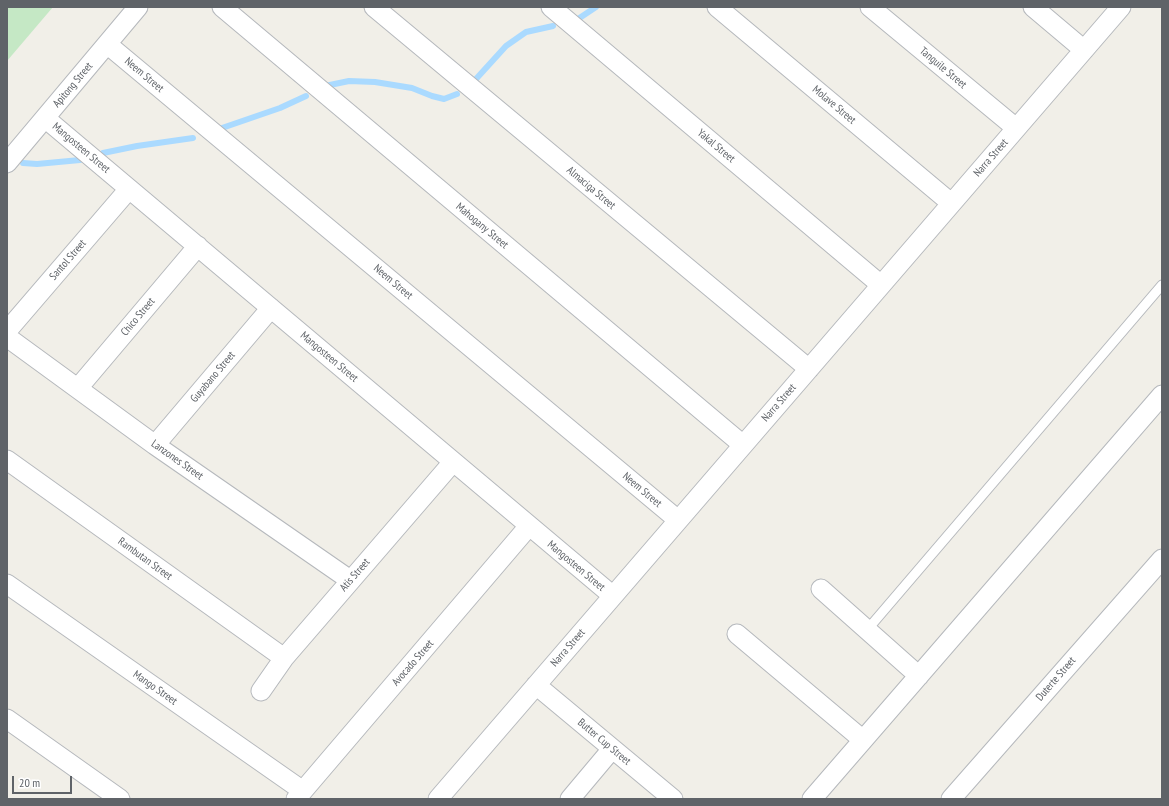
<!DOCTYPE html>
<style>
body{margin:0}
#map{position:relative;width:1169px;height:806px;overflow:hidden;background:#f1efe8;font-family:"PT Sans Narrow",sans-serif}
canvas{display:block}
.frame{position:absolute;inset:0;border:8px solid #5f6368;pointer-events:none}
.scale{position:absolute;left:12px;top:776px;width:60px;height:18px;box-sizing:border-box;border:2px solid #5f6368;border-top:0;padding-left:5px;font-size:12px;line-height:14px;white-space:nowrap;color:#5f6368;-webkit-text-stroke:3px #fff;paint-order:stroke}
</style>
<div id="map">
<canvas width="1169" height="806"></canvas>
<div class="frame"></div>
<div class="scale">20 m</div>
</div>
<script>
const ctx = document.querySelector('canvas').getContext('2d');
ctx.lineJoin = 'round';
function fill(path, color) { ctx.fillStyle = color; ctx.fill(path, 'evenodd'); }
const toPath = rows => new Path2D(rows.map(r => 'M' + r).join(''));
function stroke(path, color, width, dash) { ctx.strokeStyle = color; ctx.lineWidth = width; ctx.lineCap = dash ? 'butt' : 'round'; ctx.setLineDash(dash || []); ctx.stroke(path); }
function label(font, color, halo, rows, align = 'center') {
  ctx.font = font + ' "PT Sans Narrow",sans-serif'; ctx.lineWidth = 3; ctx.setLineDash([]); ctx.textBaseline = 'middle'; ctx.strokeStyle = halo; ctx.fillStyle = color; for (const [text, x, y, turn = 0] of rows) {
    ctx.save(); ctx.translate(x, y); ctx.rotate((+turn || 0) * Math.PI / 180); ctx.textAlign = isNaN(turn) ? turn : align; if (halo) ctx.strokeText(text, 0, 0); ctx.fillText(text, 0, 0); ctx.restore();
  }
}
fill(toPath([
 [7,7,53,7,7,61]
]), '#c5e8c5');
stroke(toPath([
 [575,21,596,7],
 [476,79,506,46,526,32,553,26],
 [325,86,349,81,375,82,412,88,432,96,444,99,457,94],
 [222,128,280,108,306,96],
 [103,153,137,146,193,138],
 [23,163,37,164,80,160]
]), '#aadaff', 6);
const lane = toPath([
 [867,630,1162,285]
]);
const street = toPath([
 [222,7,743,445],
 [374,7,809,369],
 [551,7,881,285],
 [717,7,951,203],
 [870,7,1016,128],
 [1033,7,1084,50],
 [107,44,678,520],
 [45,118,613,596],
 [7,163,138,7],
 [7,331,129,189],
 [7,337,155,445,350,580],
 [78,388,198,246],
 [155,445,271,308],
 [7,460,284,658],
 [7,584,303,791],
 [821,589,919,676],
 [737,634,863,740],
 [536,685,673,799],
 [261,691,284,658,453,462],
 [7,719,120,799],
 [296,799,529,526],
 [438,799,1121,7],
 [570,799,612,749],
 [812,799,1162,395],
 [951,799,1162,559]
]);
stroke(lane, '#b5b8bc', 11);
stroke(street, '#b5b8bc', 21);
stroke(lane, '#fff', 9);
stroke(street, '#fff', 19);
label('11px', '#5f6368', '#fff', [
 ["Tanguile Street",943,68,40],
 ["Neem Street",144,75,40],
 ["Apitong Street",73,85,-50],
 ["Molave Street",834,105,40],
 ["Yakal Street",716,146,40],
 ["Mangosteen Street",81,148,40],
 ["Narra Street",991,158,-49],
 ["Almaciga Street",591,188,40],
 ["Mahogany Street",482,226,40],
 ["Santol Street",68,260,-49],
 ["Neem Street",393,282,40],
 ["Chico Street",138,317,-50],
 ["Mangosteen Street",329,357,40],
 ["Guyabano Street",213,377,-50],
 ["Narra Street",779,403,-49],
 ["Lanzones Street",177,460,35],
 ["Neem Street",642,490,40],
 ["Rambutan Street",145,559,36],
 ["Mangosteen Street",576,566,40],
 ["Atis Street",355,575,-49],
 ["Narra Street",568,648,-49],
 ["Avocado Street",413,663,-49],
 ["Duterte Street",1056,679,-49],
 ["Mango Street",155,688,35],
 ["Butter Cup Street",604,742,40]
]);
</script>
